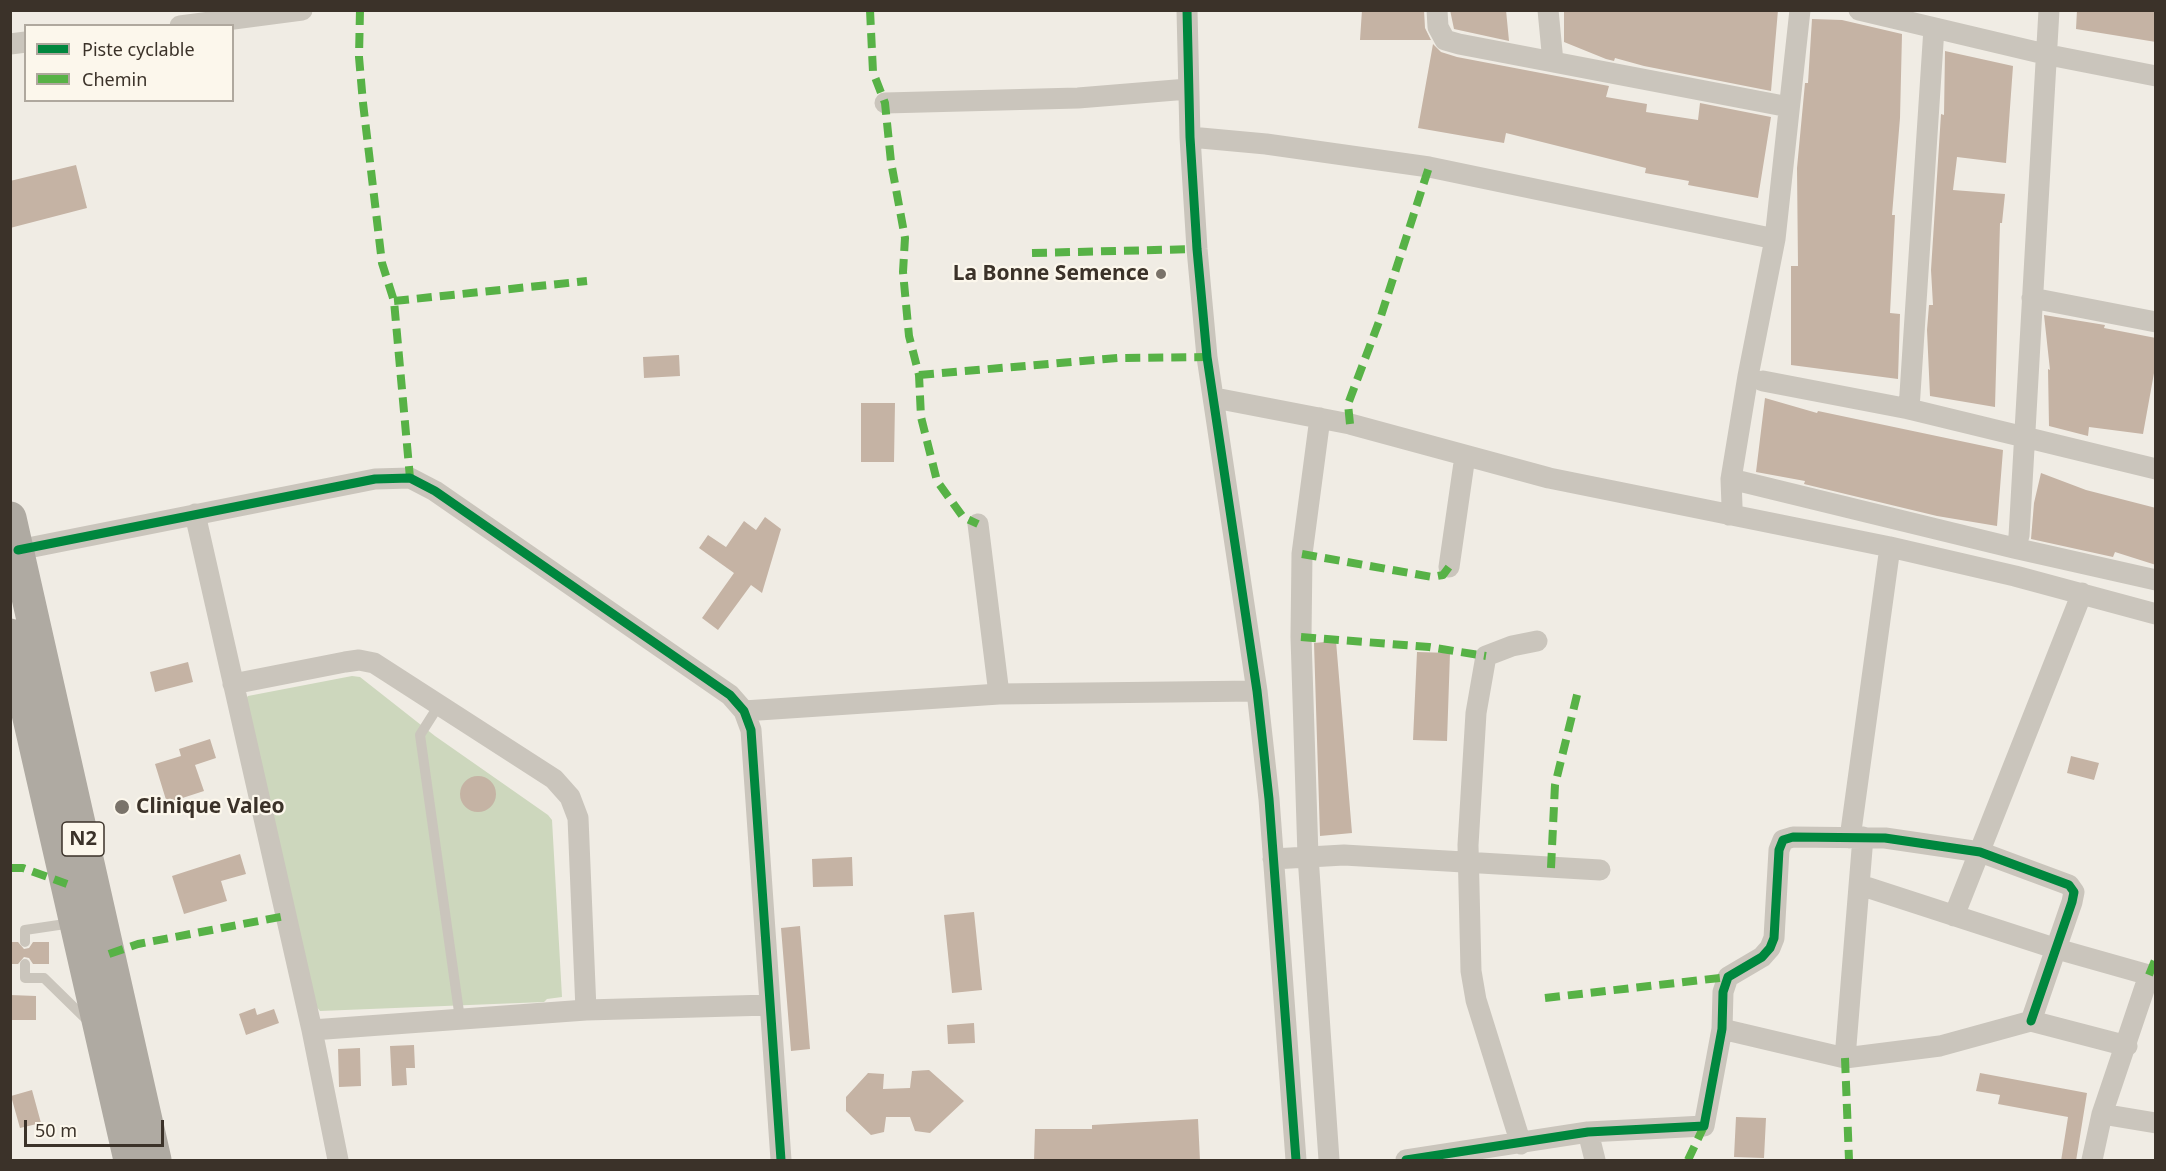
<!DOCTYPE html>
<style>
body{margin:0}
#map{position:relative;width:2166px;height:1171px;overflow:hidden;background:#f0ece4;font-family:"Noto Sans",sans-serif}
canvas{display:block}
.frame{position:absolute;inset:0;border:12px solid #3b3229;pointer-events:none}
.legend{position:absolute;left:24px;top:24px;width:210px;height:78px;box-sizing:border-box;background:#fcf7ec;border:2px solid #afa89e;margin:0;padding:8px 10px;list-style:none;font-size:18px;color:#3b3229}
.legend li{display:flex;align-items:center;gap:12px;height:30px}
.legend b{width:30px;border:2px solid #afa89e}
.scale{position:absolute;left:24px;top:1120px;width:140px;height:27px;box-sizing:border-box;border:3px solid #3b3229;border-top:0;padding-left:8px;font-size:18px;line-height:21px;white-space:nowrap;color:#3b3229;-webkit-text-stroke:4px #fcf7ec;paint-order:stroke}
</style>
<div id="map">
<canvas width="2166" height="1171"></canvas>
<div class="frame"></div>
<ul class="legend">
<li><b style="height:8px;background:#00873e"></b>Piste cyclable</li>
<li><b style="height:8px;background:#57b246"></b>Chemin</li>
</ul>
<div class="scale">50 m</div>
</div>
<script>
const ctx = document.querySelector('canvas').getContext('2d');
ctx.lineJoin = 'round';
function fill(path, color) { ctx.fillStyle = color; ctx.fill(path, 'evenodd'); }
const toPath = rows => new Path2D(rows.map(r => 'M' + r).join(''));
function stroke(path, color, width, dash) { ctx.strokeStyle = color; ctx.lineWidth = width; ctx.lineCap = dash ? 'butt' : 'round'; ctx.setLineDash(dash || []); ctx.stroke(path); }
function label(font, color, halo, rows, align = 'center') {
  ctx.font = font + ' "Noto Sans",sans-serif'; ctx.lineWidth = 4.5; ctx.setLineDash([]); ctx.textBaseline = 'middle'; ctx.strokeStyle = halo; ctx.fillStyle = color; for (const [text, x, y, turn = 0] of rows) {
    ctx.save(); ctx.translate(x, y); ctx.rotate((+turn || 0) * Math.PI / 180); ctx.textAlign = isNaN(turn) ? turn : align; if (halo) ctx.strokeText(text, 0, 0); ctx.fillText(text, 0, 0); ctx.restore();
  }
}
fill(toPath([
 [352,676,360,677,435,736,548,815,552,820,562,997,547,999,544,1002,320,1011,315,1005,240,705,248,696]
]), '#cdd7bd');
fill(toPath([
 [1362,10,1424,10,1425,28,1431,40,1360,40],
 [1450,10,1506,10,1509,41,1454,29],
 [1564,10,1778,10,1771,91,1644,66,1615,58,1614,61,1606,59,1564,42],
 [2077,10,2156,10,2156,42,2076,29],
 [1812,19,1842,20,1902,34,1900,118,1892,215,1895,215,1890,313,1900,314,1898,379,1791,365,1791,266,1798,266,1797,168,1805,83,1808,83],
 [1433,44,1441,52,1457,57,1609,86,1606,97,1647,104,1646,112,1698,120,1700,103,1771,117,1758,198,1688,185,1689,181,1645,173,1646,168,1506,133,1504,143,1418,128],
 [1945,51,2013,66,2006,163,1957,157,1953,190,2005,194,2002,223,2000,223,1995,407,1930,396,1927,330,1929,305,1933,305,1931,270,1941,114,1944,115],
 [76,165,87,208,10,228,10,181],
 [2044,315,2105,325,2104,328,2156,338,2156,362,2143,434,2089,427,2088,436,2049,426,2048,369,2050,370],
 [679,355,680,376,644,378,643,357],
 [1765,398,1817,413,1818,411,2003,450,1997,526,1937,516,1804,484,1805,481,1756,472],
 [861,403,895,403,894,462,861,462],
 [2041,473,2086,490,2156,508,2156,565,2115,552,2113,557,2031,539,2034,503],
 [765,517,781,529,762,593,751,585,718,630,702,618,734,573,699,548,708,535,726,547,744,521,756,530],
 [1336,641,1352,833,1320,836,1314,643],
 [1417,652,1450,653,1447,741,1413,740],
 [188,662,193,682,155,692,150,672],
 [210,739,216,758,195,765,204,791,167,803,155,764,181,756,179,749],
 [2071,756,2099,763,2094,780,2067,773],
 '460 794a18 18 0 1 1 36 0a18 18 0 1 1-36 0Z',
 [240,854,246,874,221,881,227,901,184,914,172,876],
 [852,857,853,886,813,887,812,859],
 [974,912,982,990,952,993,944,915],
 [800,926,810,1049,791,1051,781,928],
 [12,942,18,942,24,949,29,948,33,942,49,942,49,964,33,964,29,958,24,957,18,964,12,964],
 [10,995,36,996,36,1020,10,1020],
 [255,1008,257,1015,274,1009,279,1023,246,1035,239,1014],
 [974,1023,975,1043,948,1044,947,1025],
 [414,1045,415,1068,406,1068,407,1085,392,1086,390,1046],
 [360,1048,361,1086,339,1087,338,1049],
 [929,1070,964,1101,930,1133,915,1131,910,1117,886,1117,884,1132,871,1135,846,1111,846,1097,868,1073,884,1074,883,1089,910,1088,912,1071],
 [1980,1073,2087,1093,2076,1161,2061,1161,2068,1117,1998,1104,2000,1095,1976,1091],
 [32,1090,41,1123,20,1128,11,1096],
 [1736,1117,1766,1118,1764,1158,1734,1157],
 [1198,1119,1200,1161,1034,1161,1035,1129,1092,1129,1092,1125]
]), '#c5b3a4');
stroke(toPath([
 [439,705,420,735,460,1019],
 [25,942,25,930,72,923],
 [25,964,25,978,44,978,89,1022]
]), '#cac5bc', 10);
stroke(toPath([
 [1187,10,1190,137,1197,249,1207,357,1257,691,1269,799,1296,1160],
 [1437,10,1438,27,1445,40,1459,44,1789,107],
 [1548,10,1553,62],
 [1859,10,2049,55,2156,76],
 [180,26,302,10],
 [10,44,26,42],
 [885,103,1078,98,1188,89],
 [1190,137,1266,144,1429,167,1775,239],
 [2032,298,2156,322],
 [1763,381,1909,409,2156,469],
 [1215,398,1350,424,1549,478,1890,547,2015,576,2156,614],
 [1909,409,1934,28],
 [1320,418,1302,554,1301,637,1308,856,1329,1160],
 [1731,479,2014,548,2156,580],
 [195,514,312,1030,338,1160],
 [1729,515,1732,506,1731,479,1748,376,1775,239,1800,10],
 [978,524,999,694],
 [2019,536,2049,10],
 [18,550,375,479,410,478,435,491,730,695,744,711,751,730,781,1160],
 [1449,567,1465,456],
 [233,684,345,662,359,660,374,663,554,779,570,797,578,818,586,1010],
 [744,711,999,694,1257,691],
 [1850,838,1890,547],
 [1273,859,1344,855,1600,870],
 [1860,885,2057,949,2149,975,2156,974],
 [1954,916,2082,593],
 [1722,1029,1845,1058,1940,1046,2031,1021,2127,1046],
 [312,1030,586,1010,770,1005],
 [1845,1058,1863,837],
 [2102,1114,2156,1123],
 [1588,1132,1595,1160],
 [1521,1144,1476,1000,1471,971,1468,845,1476,713,1486,656,1512,646,1537,641],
 [1406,1160,1588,1132,1704,1126,1722,1029,1723,992,1728,977,1762,957,1770,948,1774,938,1779,850,1783,840,1793,837,1885,838,1980,852,2069,885,2074,892,2072,902,2031,1021],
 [2092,1160,2102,1114,2149,975]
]), '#cac5bc', 21);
stroke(toPath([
 [10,518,155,1160],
 [10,635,130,1160]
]), '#afaaa2', 33);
stroke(toPath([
 [360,10,359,57,363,103,382,263,394,301,410,478],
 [870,10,873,72,885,103,891,162,905,238,903,272,909,336,919,375,921,417,937,481,963,517,978,524],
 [1032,253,1197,249],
 [394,301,587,281],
 [919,375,1118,358,1207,357],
 [1350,424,1348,404,1380,319,1429,167],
 [1302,554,1432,577,1443,575,1449,567],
 [1301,637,1429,647,1486,656],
 [10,868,23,868,67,884],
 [1551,868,1555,785,1578,691],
 [109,954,138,944,285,916],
 [2149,975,2156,958],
 [1545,998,1728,977],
 [1845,1058,1849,1160],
 [1688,1160,1704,1126]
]), '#57b246', 8, [15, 8]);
stroke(toPath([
 [1187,10,1190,137,1197,249,1207,357,1257,691,1269,799,1296,1160],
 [18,550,375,479,410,478,435,491,730,695,744,711,751,730,781,1160],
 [1406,1160,1588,1132,1704,1126,1722,1029,1723,992,1728,977,1762,957,1770,948,1774,938,1779,850,1783,840,1793,837,1885,838,1980,852,2069,885,2074,892,2072,902,2031,1021]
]), '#00873e', 9);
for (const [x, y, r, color] of [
 [1161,274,6,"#7a736a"],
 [122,807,8,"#7a736a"]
]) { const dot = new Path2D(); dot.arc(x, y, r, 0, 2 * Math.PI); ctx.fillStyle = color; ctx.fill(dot); stroke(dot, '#fcf7ec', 2); }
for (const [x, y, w] of [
 [83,839,42]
]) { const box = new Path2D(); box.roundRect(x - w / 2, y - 17, w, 34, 4.5); ctx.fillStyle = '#fcf7ec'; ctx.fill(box); stroke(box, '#3b3229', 1.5); }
label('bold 20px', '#3b3229', null, [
 ["N2",83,839]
]);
label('bold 21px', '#3b3229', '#fcf7ec', [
 ["La Bonne Semence",1149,274],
 ["Clinique Valeo",136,807,"left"]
], 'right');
</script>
